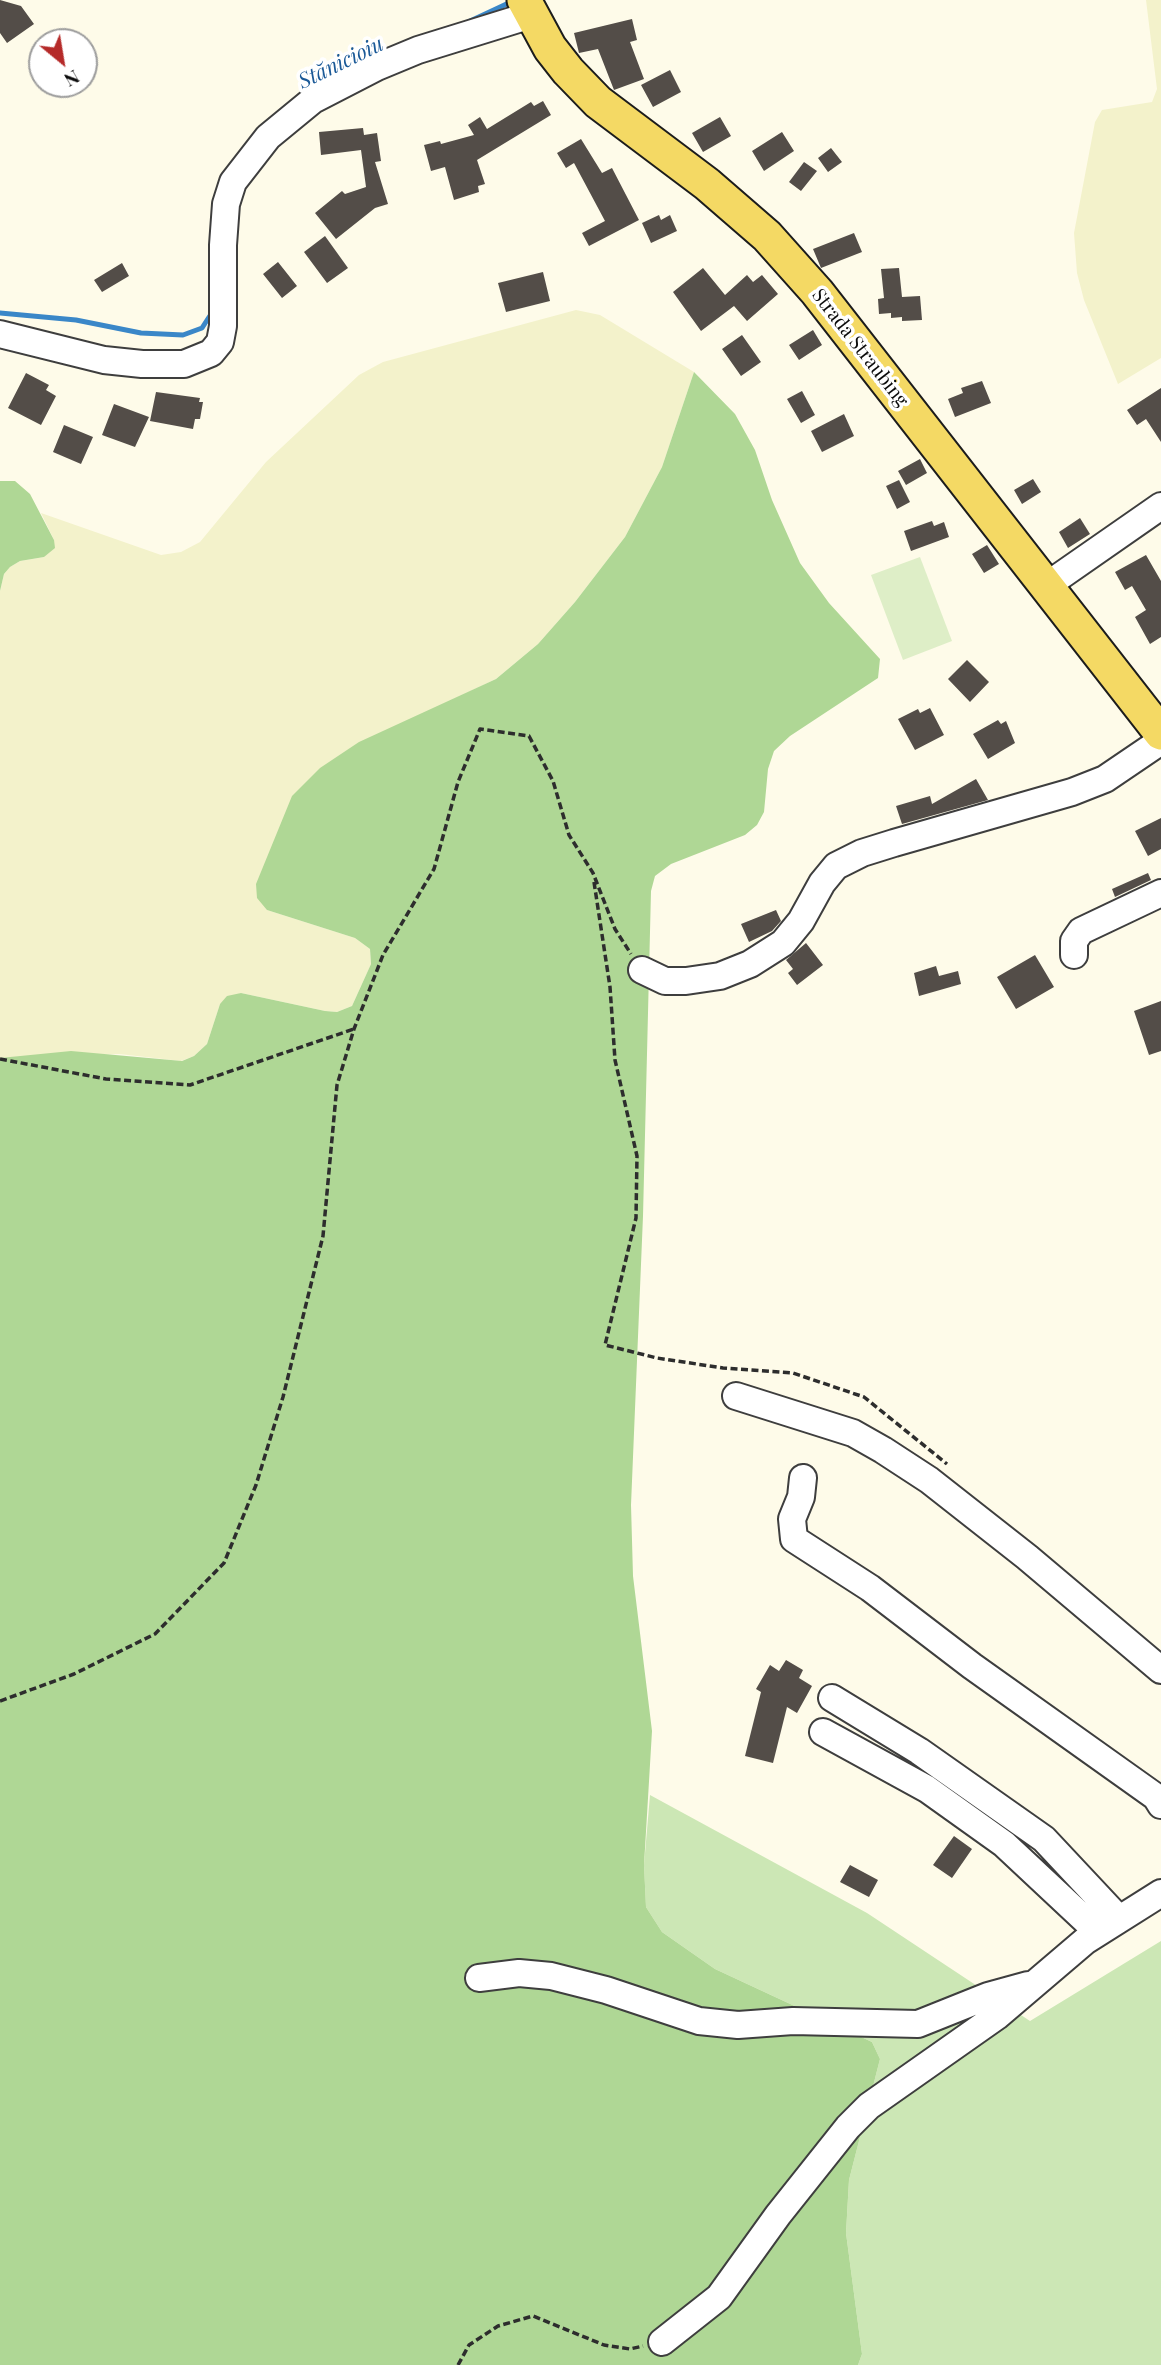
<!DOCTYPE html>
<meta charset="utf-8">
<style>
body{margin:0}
#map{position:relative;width:1161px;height:2365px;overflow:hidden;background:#fefbe9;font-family:"Playfair Display",serif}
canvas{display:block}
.north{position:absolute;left:28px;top:28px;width:70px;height:70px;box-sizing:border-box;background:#fff;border:2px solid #9d9d9d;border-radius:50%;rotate:150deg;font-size:19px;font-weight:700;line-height:28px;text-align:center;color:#0b0b0b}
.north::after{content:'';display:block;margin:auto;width:24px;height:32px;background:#b52a29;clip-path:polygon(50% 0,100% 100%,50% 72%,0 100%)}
</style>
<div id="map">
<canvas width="1161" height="2365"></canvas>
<div class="north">N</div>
</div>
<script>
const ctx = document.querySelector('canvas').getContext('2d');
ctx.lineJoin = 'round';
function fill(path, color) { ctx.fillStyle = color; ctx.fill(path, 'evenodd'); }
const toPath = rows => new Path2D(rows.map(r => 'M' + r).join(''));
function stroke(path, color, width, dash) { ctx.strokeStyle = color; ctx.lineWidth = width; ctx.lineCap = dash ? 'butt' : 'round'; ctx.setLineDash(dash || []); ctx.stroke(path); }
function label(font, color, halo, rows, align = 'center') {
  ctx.font = font + ' "Playfair Display",serif'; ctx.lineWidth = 7; ctx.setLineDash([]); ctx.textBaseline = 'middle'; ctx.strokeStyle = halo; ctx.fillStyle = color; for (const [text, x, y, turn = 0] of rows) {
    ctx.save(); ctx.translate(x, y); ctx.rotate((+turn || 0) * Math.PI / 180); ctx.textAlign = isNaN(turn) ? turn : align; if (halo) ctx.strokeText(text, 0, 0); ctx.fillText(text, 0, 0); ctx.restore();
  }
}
fill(toPath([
 [1146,0,1161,0,1161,358,1118,384,1084,300,1077,273,1074,233,1095,122,1102,110,1152,102,1157,89],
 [576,310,600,315,694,372,662,467,625,537,575,602,538,644,496,679,437,707,267,910,355,938,370,949,371,964,352,1006,337,1012,325,1011,241,993,220,1004,207,1044,194,1056,181,1061,119,1054,0,1058,0,591,4,574,10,567,20,561,44,557,54,540,41,513,161,555,181,552,200,542,266,462,359,375,383,362]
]), '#f3f2cb');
fill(toPath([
 [650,1795,867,1913,1030,2021,1161,1941,1161,2365,858,2365,862,2354,846,2233,849,2180,880,2059,872,2042,715,1969,662,1932,646,1907,644,1865]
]), '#cce7b5');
fill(toPath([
 [694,372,735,414,755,450,772,500,800,563,829,603,880,659,878,678,790,736,774,751,768,769,764,812,757,825,745,835,671,864,655,876,651,891,643,1216,631,1505,633,1576,652,1731,644,1865,646,1907,662,1932,715,1969,872,2042,880,2059,849,2180,846,2233,862,2354,858,2365,0,2365,0,1058,71,1051,182,1061,194,1056,207,1044,220,1004,227,996,241,993,325,1011,337,1012,352,1006,371,964,370,949,355,938,267,910,257,898,256,884,292,796,320,768,359,742,496,679,538,644,575,602,625,537,662,467],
 [0,481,15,481,30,494,54,540,55,548,44,557,20,561,10,567,4,574,0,591]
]), '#afd795');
fill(toPath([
 [920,557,952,641,903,660,871,575]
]), '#deeec7');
stroke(toPath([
 [468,22,513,1],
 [0,313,76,320,141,333,183,335,202,328,213,311]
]), '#3a87c8', 5);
fill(toPath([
 [0,0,21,6,34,24,7,43,0,33],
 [632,19,637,40,630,42,644,79,614,90,598,49,579,53,574,33],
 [670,70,681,92,653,107,641,85],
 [543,101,551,115,477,160,485,184,478,186,479,192,454,200,445,167,431,171,424,145,440,141,441,144,474,135,468,125,480,117,487,129,531,102,534,106],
 [720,117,731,136,703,152,692,133],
 [363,128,364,135,377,133,381,161,375,162,388,204,375,208,336,239,315,213,342,191,345,194,366,187,361,150,321,155,319,132],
 [782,132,794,151,764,171,752,151],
 [581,139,602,173,612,168,639,220,589,246,582,233,605,221,574,163,566,168,557,153],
 [831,148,842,162,828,172,818,158],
 [804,162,817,171,801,191,789,182],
 [659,215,661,220,670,215,677,231,651,243,642,223],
 [854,233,862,252,821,268,813,249],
 [325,236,348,268,327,283,304,252],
 [278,262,297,286,282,298,263,274],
 [122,263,129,276,102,292,94,280],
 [703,268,725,295,747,275,753,282,762,275,778,294,747,321,734,306,701,331,673,292],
 [899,268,902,297,920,296,922,320,902,321,902,317,891,318,891,313,879,314,878,299,884,298,881,269],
 [543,272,550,301,506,312,498,283],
 [813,330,822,345,799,360,789,345],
 [742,335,761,362,741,376,722,349],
 [26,373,49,385,46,390,56,396,41,425,8,408],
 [982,381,991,403,955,417,948,399,963,393,961,388],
 [1161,388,1161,442,1146,419,1137,425,1127,410],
 [802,391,815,415,801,423,787,399],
 [156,392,200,398,199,402,203,402,200,419,195,419,193,429,150,421],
 [114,404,149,417,135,447,102,435],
 [844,414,854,436,822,452,811,431],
 [64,425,93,437,81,464,53,452],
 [920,459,927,473,906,485,898,471],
 [1033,479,1041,492,1022,504,1014,490],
 [899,480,910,502,897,509,886,486],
 [1080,518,1090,534,1068,548,1059,532],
 [932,521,934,526,944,522,949,537,911,551,904,531],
 [987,545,999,564,984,573,972,554],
 [1146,555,1161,581,1161,637,1150,644,1135,617,1146,610,1132,586,1125,590,1115,572],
 [967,660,989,682,970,702,948,679],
 [930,708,944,735,915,750,898,719,918,709,920,713],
 [998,720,1001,724,1006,721,1015,743,988,759,973,734],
 [976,779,988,800,902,824,896,806,930,796,932,804],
 [1161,818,1161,849,1148,856,1135,831],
 [1148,873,1151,880,1115,897,1112,889],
 [776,910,781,921,772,931,749,942,741,924],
 [806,943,823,965,797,985,788,973,793,969,786,960],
 [1035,955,1054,987,1016,1009,997,977],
 [936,966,939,976,958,971,961,984,919,996,914,973],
 [1161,1001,1161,1051,1149,1055,1134,1011],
 [786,1660,803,1670,799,1678,812,1686,797,1713,787,1707,773,1763,745,1756,761,1692,756,1689,770,1665,779,1671],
 [954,1836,972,1849,952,1878,933,1865],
 [850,1865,878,1880,869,1897,840,1882]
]), '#534d48');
const minor = toPath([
 [0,334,104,360,142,364,184,364,211,353,220,342,223,326,223,245,226,204,233,182,268,137,313,100,377,67,418,50,531,15],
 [1046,586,1161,506],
 [1074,955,1074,941,1081,931,1161,893],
 [642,970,665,981,686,981,720,976,750,964,783,943,801,921,822,883,836,866,862,853,894,843,1072,792,1105,779,1161,741],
 [736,1396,853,1433,883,1450,929,1480,1027,1557,1161,1670],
 [803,1478,801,1497,792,1519,794,1539,870,1588,972,1666,1156,1797,1161,1805],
 [832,1698,919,1751,1044,1839,1118,1918],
 [823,1732,927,1789,1004,1844,1098,1932],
 [479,1978,519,1973,551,1976,606,1990,699,2021,738,2025,793,2021,918,2024,988,1996,1028,1985],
 [662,2342,719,2297,778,2215,848,2127,869,2106,997,2016,1085,1941,1161,1893]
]);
const major = toPath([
 [524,0,550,48,568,71,598,102,707,184,767,236,817,292,1161,733]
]);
stroke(minor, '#3e3e3e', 30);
stroke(major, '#1c1c1c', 37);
stroke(toPath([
 [594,882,610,987,615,1060,637,1156,636,1218,605,1345,657,1358,723,1368,793,1373,864,1397,947,1464],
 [0,1059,106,1079,190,1085,354,1029],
 [0,1701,74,1674,155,1634,224,1563,256,1485,283,1397,323,1236,337,1085,354,1029,383,955,434,869,458,782,480,729,529,736,553,781,569,835,593,873,615,929,631,954],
 [458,2365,469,2345,498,2326,533,2316,604,2345,630,2349,643,2346]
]), '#2d2d2d', 3.5, [7, 3.5]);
stroke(minor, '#fff', 26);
stroke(major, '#f4d964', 33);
label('19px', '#0b0b0b', '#fff', [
 ["Strada Straubing",860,348,52]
]);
label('italic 21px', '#1a5997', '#fff', [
 ["Stănicioiu",341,63,-26]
]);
</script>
